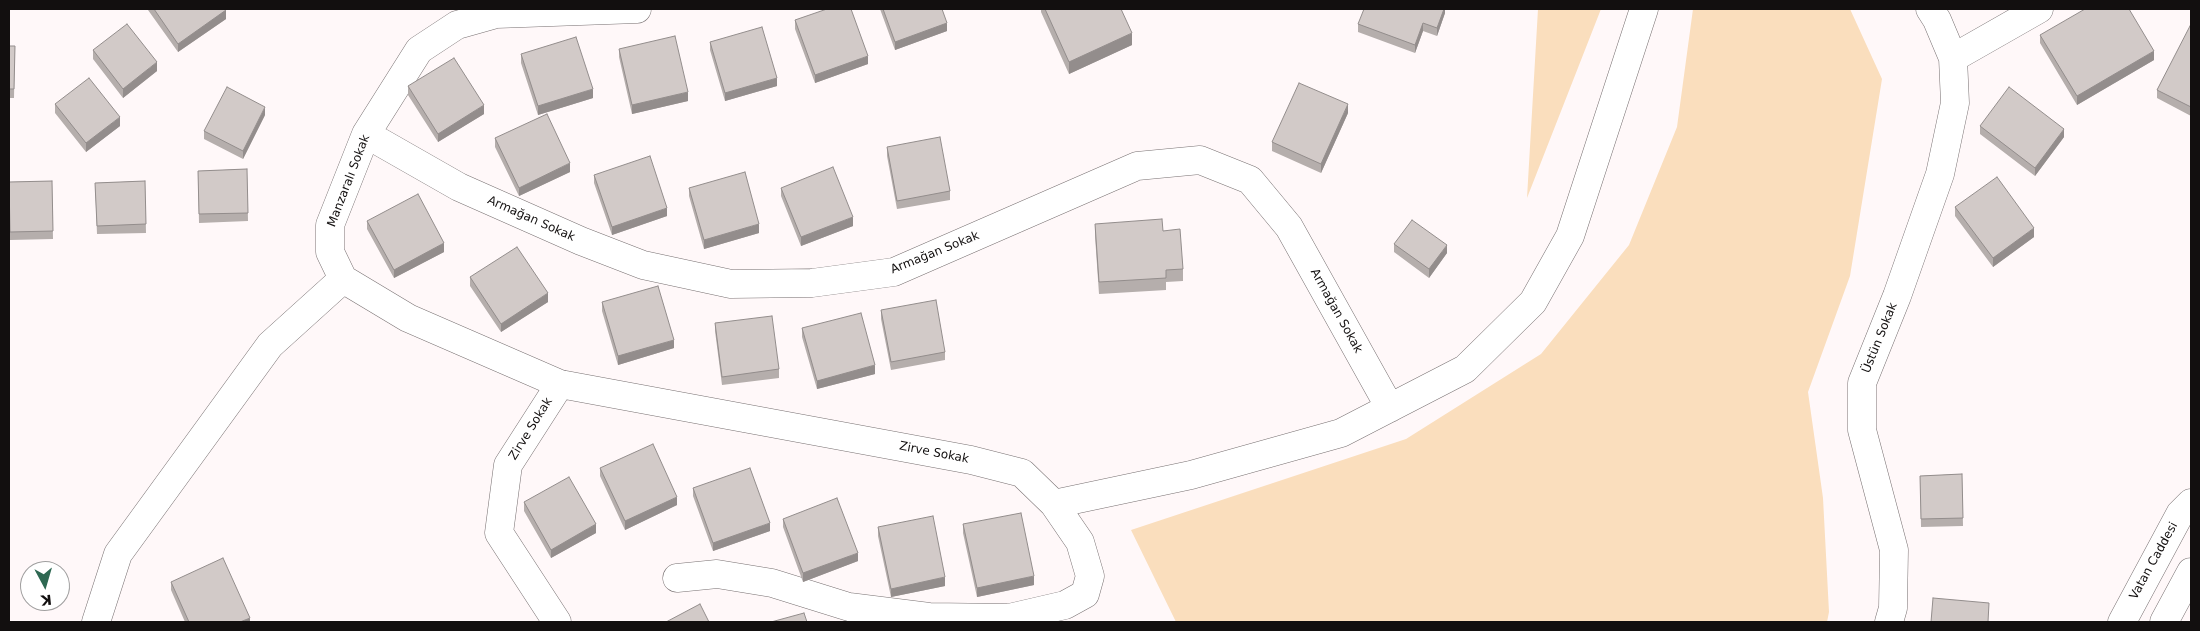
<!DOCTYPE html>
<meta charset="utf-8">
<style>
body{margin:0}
#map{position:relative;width:2200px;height:631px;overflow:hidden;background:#fff8f9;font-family:"DejaVu Sans",sans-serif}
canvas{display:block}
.frame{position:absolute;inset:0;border:10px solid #120f0f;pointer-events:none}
.north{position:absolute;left:20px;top:561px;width:50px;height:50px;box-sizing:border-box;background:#fff;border:1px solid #a09f9f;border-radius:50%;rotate:174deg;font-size:14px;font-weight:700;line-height:20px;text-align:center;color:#120f0f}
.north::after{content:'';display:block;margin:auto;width:18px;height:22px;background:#2e6852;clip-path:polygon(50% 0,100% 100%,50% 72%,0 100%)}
</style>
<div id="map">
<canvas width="2200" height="631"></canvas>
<div class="frame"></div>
<div class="north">K</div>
</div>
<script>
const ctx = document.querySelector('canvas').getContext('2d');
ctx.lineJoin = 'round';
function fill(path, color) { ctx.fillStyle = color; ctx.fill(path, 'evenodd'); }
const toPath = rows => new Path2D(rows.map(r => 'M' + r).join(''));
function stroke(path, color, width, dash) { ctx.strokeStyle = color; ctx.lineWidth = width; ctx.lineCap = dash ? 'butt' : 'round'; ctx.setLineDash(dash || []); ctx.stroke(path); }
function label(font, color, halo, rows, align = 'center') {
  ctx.font = font + ' "DejaVu Sans",sans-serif'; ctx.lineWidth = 5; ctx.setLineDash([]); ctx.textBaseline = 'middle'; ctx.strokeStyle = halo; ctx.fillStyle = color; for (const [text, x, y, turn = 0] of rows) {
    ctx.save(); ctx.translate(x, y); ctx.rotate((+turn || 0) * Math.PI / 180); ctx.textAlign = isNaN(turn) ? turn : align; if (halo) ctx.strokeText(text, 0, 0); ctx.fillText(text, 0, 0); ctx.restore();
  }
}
fill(toPath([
 [1538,9,1601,9,1527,198],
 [1693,9,1850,9,1882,79,1850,276,1808,392,1823,498,1829,612,1827,622,1176,622,1131,530,1406,439,1541,354,1629,245,1677,127]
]), '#fadebd');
const minor = toPath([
 [637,9,496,14,457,25,419,50,366,134,330,225,330,252,343,279,408,318,560,384,971,460,1022,473,1054,504,1080,542,1090,576,1085,594,1065,605,1009,618,929,617,849,607,772,583,717,574,677,578],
 [1953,58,2039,9],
 [366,134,459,187,581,241,643,265,731,284,812,283,894,272,1137,166,1200,160,1250,180,1289,227,1390,408],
 [1054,504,1191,475,1341,433,1465,369,1533,302,1570,236,1644,9],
 [96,622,118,554,270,345,343,279],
 [557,622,499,533,508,465,560,384],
 [1889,622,1893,608,1894,550,1862,430,1862,383,1897,296,1940,174,1955,103,1953,58,1937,20,1930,9],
 [2122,622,2180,514,2191,503],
 [2164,622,2191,572]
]);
stroke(minor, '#787172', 29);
stroke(minor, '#fff', 28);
fill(toPath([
 [148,9,225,9,226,19,178,52,148,10],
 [880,9,942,9,947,31,895,50],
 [1041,9,1121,9,1132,45,1069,74,1041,12],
 [1445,9,1445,13,1437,36,1423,31,1415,53,1358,32,1358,24],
 [795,20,868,64,815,83,795,29],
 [2191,26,2191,116,2157,98,2157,90],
 [2040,35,2154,60,2077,105,2040,43],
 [710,42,777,86,725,101,710,50],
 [9,46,15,46,14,98,9,98],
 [619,49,688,101,632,114,619,57],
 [93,50,157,71,123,98,93,59],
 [521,54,593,98,538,115,521,63],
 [408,86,484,114,438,142,408,95],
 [55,104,120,126,86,152,55,113],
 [1348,113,1321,173,1272,151,1272,142],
 [265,115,243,159,204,139,204,131],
 [1980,126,2064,137,2035,176,1980,134],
 [495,138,570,172,519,196,495,147],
 [887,147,950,191,950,200,897,209,887,156],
 [247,169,248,221,199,223,198,171],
 [594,175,667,216,612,235,594,183],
 [52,181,53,239,10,240,9,182],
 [145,181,146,233,97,234,95,183],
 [689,188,759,233,704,249,689,196],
 [781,188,853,226,801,246,781,196],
 [1955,207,2034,237,1993,267,1955,216],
 [367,221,444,252,394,278,367,229],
 [1095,224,1163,231,1183,269,1183,281,1166,282,1166,290,1099,294,1095,236],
 [1394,244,1447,253,1429,278,1394,252],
 [470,277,548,302,501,332,470,286],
 [602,302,674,348,618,365,602,311],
 [881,310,945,352,945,360,891,370,881,319],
 [715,323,779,369,779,378,722,385,715,331],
 [802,328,875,374,817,389,802,337],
 [600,468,677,505,625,530,600,476],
 [1962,474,1963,526,1921,527,1920,476],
 [693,488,770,531,713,551,693,496],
 [524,502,596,533,551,558,524,511],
 [783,519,858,561,803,582,783,527],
 [963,524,1034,585,977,597,963,533],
 [878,527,945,586,891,597,878,536],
 [171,582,250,622,185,622,171,590]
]), '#b5aeac');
fill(toPath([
 [1444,9,1445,9,1445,13,1437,36,1437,28],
 [226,10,226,19,178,52,178,44],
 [947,23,947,31,895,50,895,42],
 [1423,23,1423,31,1415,53,1415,45],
 [1132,33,1132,45,1069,74,1069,62],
 [2154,51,2154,60,2077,105,2077,96],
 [868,56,868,64,815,83,815,75],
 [157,62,157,71,123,98,123,89],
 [777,78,777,86,725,101,725,93],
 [593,89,593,98,538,115,538,106],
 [688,92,688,101,632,114,632,105],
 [1348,104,1348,113,1321,173,1321,164],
 [484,105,484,114,438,142,438,134],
 [265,107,265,115,243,159,243,151],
 [120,117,120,126,86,152,86,143],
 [2064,129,2064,137,2035,176,2035,168],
 [570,163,570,172,519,196,519,188],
 [667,208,667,216,612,235,612,227],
 [853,217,853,226,801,246,801,237],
 [759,224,759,233,704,249,704,240],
 [2034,228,2034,237,1993,267,1993,258],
 [444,243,444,252,394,278,394,270],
 [1447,245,1447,253,1429,278,1429,269],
 [548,293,548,302,501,332,501,324],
 [674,340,674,348,618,365,618,356],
 [875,365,875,374,817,389,817,381],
 [677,497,677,505,625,530,625,521],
 [770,523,770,531,713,551,713,543],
 [596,524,596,533,551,558,551,550],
 [858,553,858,561,803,582,803,573],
 [1034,576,1034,585,977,597,977,588],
 [945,577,945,586,891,597,891,589],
 [250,618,250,622,240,622]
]), '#938d8c');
const building = toPath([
 [154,9,225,9,226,10,178,44,154,9],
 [827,9,851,9,868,56,815,75,795,20,827,9],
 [883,9,942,9,947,23,895,42,883,9],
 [1045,9,1121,9,1132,33,1069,62,1045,9],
 [1364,9,1444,9,1437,28,1423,23,1415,45,1358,24,1364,9],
 [2085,9,2129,9,2154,51,2077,96,2040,35,2085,9],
 [127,24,157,62,123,89,93,50,127,24],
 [2190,26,2191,26,2191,107,2157,90,2190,26],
 [762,27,777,78,725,93,710,42,762,27],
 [675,36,688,92,632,105,619,49,675,36],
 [576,37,593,89,538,106,521,54,576,37],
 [9,46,15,46,14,89,9,89,9,46],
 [454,58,484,105,438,134,408,86,454,58],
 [89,78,120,117,86,143,55,104,89,78],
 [1299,83,1348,104,1321,164,1272,142,1299,83],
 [227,87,265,107,243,151,204,131,227,87],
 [2009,87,2064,129,2035,168,1980,126,2009,87],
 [547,114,570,163,519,188,495,138,547,114],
 [940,137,950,191,897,201,887,147,940,137],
 [650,156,667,208,612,227,594,175,650,156],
 [833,167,853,217,801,237,781,188,833,167],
 [247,169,248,213,199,214,198,171,247,169],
 [745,172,759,224,704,240,689,188,745,172],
 [1997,177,2034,228,1993,258,1955,207,1997,177],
 [52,181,53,231,10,232,9,182,52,181],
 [145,181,146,224,97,226,95,183,145,181],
 [418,194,444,243,394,270,367,221,418,194],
 [1162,219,1163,231,1180,229,1183,269,1166,270,1166,278,1099,282,1095,224,1162,219],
 [1412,220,1447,245,1429,269,1394,244,1412,220],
 [517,247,548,293,501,324,470,277,517,247],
 [658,286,674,340,618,356,602,302,658,286],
 [936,300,945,352,891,362,881,310,936,300],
 [861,313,875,365,817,381,802,328,861,313],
 [772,316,779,369,722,377,715,323,772,316],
 [653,444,677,497,625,521,600,468,653,444],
 [750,468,770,523,713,543,693,488,750,468],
 [1962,474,1963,518,1921,519,1920,476,1962,474],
 [569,477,596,524,551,550,524,502,569,477],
 [837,498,858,553,803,573,783,519,837,498],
 [1021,513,1034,576,977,588,963,524,1021,513],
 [933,516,945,577,891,589,878,527,933,516],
 [223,558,250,618,240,622,189,622,171,582,223,558],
 [1933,598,1989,603,1988,622,1931,622,1933,598],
 [700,604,709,622,666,622,700,604],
 [804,613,807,622,771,622,804,613]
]);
fill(building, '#d2cac8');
stroke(building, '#938d8c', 1);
label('12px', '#120f0f', '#fff', [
 ["Manzaralı Sokak",349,181,-69],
 ["Armağan Sokak",531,219,24],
 ["Armağan Sokak",935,253,-22],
 ["Armağan Sokak",1336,311,61],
 ["Üstün Sokak",1880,338,-68],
 ["Zirve Sokak",531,429,-58],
 ["Zirve Sokak",934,453,11],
 ["Vatan Caddesi",2154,561,-61]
]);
</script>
